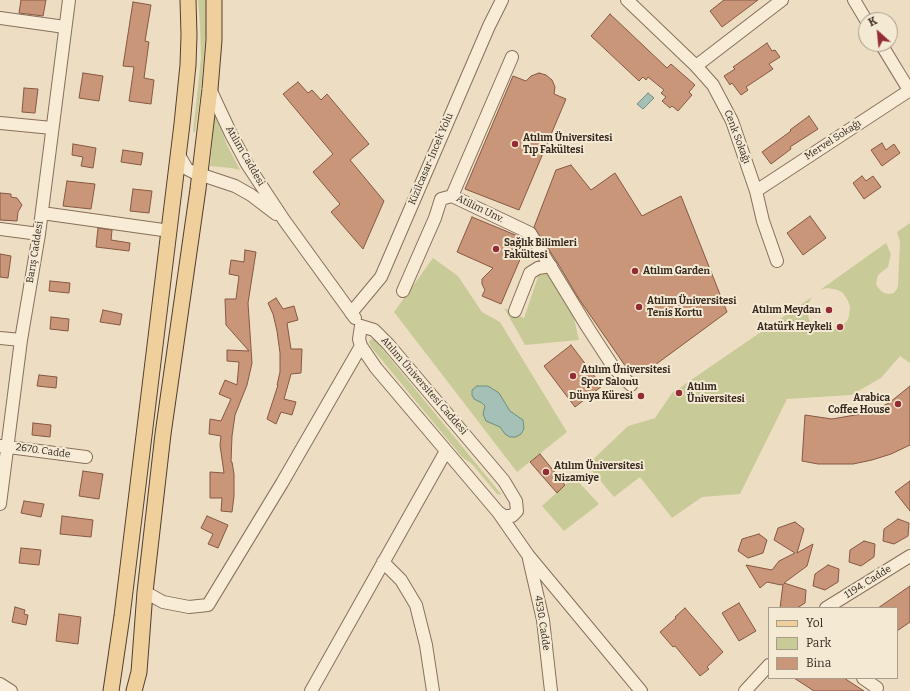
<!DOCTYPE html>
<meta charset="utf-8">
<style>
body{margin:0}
#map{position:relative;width:910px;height:691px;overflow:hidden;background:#eddec3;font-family:Bitter,serif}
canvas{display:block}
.legend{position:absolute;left:768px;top:607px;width:130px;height:72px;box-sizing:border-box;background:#f4e9d3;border:1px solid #a89c8b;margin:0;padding:5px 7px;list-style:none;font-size:12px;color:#37291e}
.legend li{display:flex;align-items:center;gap:8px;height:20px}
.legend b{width:20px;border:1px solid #a89c8b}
.north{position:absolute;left:858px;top:12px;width:40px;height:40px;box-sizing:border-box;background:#f4e9d3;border:1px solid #a89c8b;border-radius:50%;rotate:333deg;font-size:11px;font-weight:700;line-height:16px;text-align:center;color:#37291e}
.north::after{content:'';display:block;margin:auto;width:14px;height:18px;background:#942c33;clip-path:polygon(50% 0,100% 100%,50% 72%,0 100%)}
</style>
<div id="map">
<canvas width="910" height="691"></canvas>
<ul class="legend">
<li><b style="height:5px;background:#efd09c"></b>Yol</li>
<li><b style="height:11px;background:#c8cb97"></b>Park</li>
<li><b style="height:11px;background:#ca967a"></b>Bina</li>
</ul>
<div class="north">K</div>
</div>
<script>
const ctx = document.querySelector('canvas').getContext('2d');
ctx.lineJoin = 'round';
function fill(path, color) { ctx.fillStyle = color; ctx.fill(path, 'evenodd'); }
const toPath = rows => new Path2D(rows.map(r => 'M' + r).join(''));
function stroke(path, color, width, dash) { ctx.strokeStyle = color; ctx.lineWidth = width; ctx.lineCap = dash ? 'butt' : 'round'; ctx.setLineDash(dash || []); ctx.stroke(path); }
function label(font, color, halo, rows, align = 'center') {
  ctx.font = font + ' Bitter,serif'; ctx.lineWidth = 4; ctx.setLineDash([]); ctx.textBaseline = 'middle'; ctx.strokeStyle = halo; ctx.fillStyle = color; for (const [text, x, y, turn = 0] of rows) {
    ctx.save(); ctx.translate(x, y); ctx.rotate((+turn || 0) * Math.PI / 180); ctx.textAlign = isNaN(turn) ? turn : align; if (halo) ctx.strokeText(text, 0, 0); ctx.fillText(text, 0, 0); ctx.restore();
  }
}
fill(toPath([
 [198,0,206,0,206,32,200,98,195,132,193,132,201,58,200,25],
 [215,114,227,145,240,170,231,168,210,166],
 [910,223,910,363,900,356,881,378,851,395,787,399,740,494,702,497,672,518,640,477,614,497,587,465,628,426,655,418,672,393,812,297,807,306,807,312,810,322,814,327,824,331,830,331,840,327,847,321,849,316,850,307,848,301,843,293,838,290,827,288,820,290,886,243,891,254,888,267,878,275,876,284,880,290,884,293,889,294,894,293,897,289,898,285,900,242,897,232],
 [433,258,458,276,482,312,500,322,567,432,517,472,394,312],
 [540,271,551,276,572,310,579,340,525,345,504,308,524,318],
 [371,339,375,340,501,494,501,495,497,494,472,464,462,457,371,347,369,342],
 [574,477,599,504,564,531,542,506]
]), '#c8cb97');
const water = toPath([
 [648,93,654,98,643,109,637,104,648,93],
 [477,386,488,386,499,393,510,411,523,420,524,429,521,434,516,437,510,437,505,434,500,427,486,421,483,414,485,406,482,403,474,399,472,395,472,390,477,386]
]);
fill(water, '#a5c0b6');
stroke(water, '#6c8e83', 1);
const building = toPath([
 [21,0,46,0,43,16,19,13,21,0],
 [724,0,758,0,722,27,710,11,724,0],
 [133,2,151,5,145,41,149,42,144,78,154,80,151,104,129,101,134,67,123,66,133,2],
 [610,14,667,68,671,64,695,85,689,92,692,95,678,111,672,106,670,108,662,101,666,97,661,93,664,90,648,77,646,80,643,77,639,81,591,36,610,14],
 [767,43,772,51,775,50,780,57,769,64,773,69,746,87,748,90,741,95,732,83,730,85,724,76,735,69,733,67,767,43],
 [83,73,103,76,99,101,79,98,83,73],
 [539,73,546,75,552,80,555,87,554,94,566,99,519,210,465,189,513,76,526,81,531,76,539,73],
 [298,82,308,93,312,90,321,100,327,94,369,144,350,160,384,201,363,249,331,212,340,204,313,172,333,154,283,94,298,82],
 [24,88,38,89,35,113,22,112,24,88],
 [809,116,818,129,790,147,791,149,771,164,762,152,791,131,790,130,809,116],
 [882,143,886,150,894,144,900,153,882,166,871,150,882,143],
 [73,144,96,148,93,168,81,166,83,157,72,155,73,144],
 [123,150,143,153,141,165,121,162,123,150],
 [571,165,591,190,615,173,642,216,681,196,727,312,655,365,626,367,579,299,557,262,534,227,556,170,571,165],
 [862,176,866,181,873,176,881,187,864,199,853,183,862,176],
 [67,181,95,184,91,209,63,206,67,181],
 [133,189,152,191,149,213,130,211,133,189],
 [0,193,11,194,11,197,17,198,22,205,18,212,17,221,0,220,0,193],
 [810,216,826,238,803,255,787,233,810,216],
 [472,217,525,239,527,243,501,304,482,296,485,290,482,284,482,279,493,268,457,252,472,217],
 [98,228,112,230,111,240,130,243,129,251,96,247,98,228],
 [245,250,256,252,248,303,252,363,247,385,235,415,232,436,231,462,232,462,234,474,234,496,232,512,221,511,222,498,210,498,210,472,224,473,220,445,221,436,209,434,210,419,221,421,231,399,219,394,225,380,237,385,239,362,227,361,227,350,249,351,226,325,225,299,236,299,239,276,229,274,231,260,244,262,245,250],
 [0,254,11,256,8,278,0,277,0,254],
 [50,281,70,283,69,293,49,291,50,281],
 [276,298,283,309,294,306,298,320,287,323,291,349,302,349,301,373,291,374,284,399,296,402,292,415,281,412,276,424,267,419,278,385,277,385,280,372,280,353,277,331,273,314,268,303,276,298],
 [103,310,122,314,120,325,100,322,103,310],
 [51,317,69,319,68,331,50,329,51,317],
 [571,345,602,386,575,407,544,366,571,345],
 [39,375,57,377,56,388,37,386,39,375],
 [910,386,910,445,891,454,872,460,853,464,818,464,802,461,805,415,832,419,861,414,875,410,889,403,910,386],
 [33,423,51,425,50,437,32,435,33,423],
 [540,454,565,485,557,493,530,462,540,454],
 [83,471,103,474,99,499,79,496,83,471],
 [910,481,910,511,895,492,910,481],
 [24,501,44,504,41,517,21,513,24,501],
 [62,516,93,520,91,537,60,534,62,516],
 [207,516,228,525,218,548,208,544,213,534,201,528,207,516],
 [898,519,909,523,908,536,894,544,883,541,884,529,898,519],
 [795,522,804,529,797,553,813,544,807,566,784,583,806,590,805,603,797,608,780,608,783,584,781,585,767,582,760,588,746,565,772,570,779,561,795,553,774,540,778,528,795,522],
 [759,534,767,540,763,553,748,558,738,551,742,539,759,534],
 [864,541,875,544,874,557,861,566,849,562,850,550,864,541],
 [21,548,41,550,39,565,19,563,21,548],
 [828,565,839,569,838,582,825,590,813,586,815,574,828,565],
 [910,586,910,622,897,631,897,608,878,608,910,586],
 [739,603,756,631,739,641,722,613,739,603],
 [15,607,25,610,24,614,28,615,26,625,12,622,15,607],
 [685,608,723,652,707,667,709,669,700,676,675,646,673,647,660,632,676,618,675,617,685,608],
 [59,614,81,617,78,644,56,641,59,614],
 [794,678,844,678,864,691,814,691,794,678]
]);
fill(building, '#ca967a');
stroke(building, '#855841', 1);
const minor = toPath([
 [627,0,696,66,713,85,732,121,756,191,763,221,777,261],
 [854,0,866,20],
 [0,18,65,27],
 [881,44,909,90],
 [696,66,782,0],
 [210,89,231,134,247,164,284,220,355,318],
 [0,123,52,128],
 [179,155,187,169,193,172,235,186,251,195,276,214],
 [756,191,910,90],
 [452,196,512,57],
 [42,213,170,231],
 [0,229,39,234],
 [403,291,435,218,441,199,452,196,530,233,588,328,614,368,631,385],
 [515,311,530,273,538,268,551,266],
 [351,313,381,277,489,26,502,0],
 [361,326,374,330,388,344,504,481,516,501,517,511,512,516,504,516,498,512,376,368,361,346,359,339,361,326],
 [0,338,21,340],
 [0,446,86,457],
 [0,504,21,340,39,234,69,0],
 [498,512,528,555,641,691],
 [529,559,543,620,551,691],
 [383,562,401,580,416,605,426,645,433,691],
 [145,592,163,602,189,607,208,605,282,483,361,346],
 [826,608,910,556],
 [863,678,877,688],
 [0,684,11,691],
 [311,691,446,451],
 [745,691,769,665]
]);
const major = toPath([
 [111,691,122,616,182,124,188,65,189,35,188,0],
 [134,691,139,672,145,592,163,434,198,189,210,89,214,40,214,0]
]);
stroke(minor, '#876f5a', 14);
stroke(major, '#543e2f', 17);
stroke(minor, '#f8ecd6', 12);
stroke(major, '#efd09c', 15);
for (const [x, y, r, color] of [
 [515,144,4,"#942c33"],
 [496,249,4,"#942c33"],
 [635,271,4,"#942c33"],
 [639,307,4,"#942c33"],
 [829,310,4,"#942c33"],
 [840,327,4,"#942c33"],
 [573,376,4,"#942c33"],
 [679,393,4,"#942c33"],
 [641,396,4,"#942c33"],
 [898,404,4,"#942c33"],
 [546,472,4,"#942c33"]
]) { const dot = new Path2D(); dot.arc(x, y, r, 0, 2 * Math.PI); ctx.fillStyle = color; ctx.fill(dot); stroke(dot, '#f4e9d3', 1.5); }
label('10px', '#37291e', '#f4e9d3', [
 ["Cenk Sokağı",737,137,69],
 ["Mervel Sokağı",833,140,-33],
 ["Atılım Caddesi",245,156,60],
 ["Kizilcasar-Incek Yolu",431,159,-67],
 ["Atilim Unv.",480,209,26],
 ["Barış Caddesi",35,252,-81],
 ["Atılım Üniversitesi Caddesi",424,386,49],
 ["2670. Cadde",43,451,8],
 ["1194. Cadde",868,582,-32],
 ["4530. Cadde",542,623,81]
]);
label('bold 10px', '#37291e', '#f4e9d3', [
 ["Atılım Üniversitesi",523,138],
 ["Tıp Fakültesi",523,150],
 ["Sağlık Bilimleri",504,243],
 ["Fakültesi",504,255],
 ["Atılım Garden",643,271],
 ["Atılım Üniversitesi",647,301],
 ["Tenis Kortu",647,313],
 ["Atılım Meydan",821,310,"right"],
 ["Atatürk Heykeli",832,327,"right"],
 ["Atılım Üniversitesi",581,370],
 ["Spor Salonu",581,382],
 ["Atılım",687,387],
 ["Üniversitesi",687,399],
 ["Dünya Küresi",633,396,"right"],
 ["Arabica",890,398,"right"],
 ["Coffee House",890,410,"right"],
 ["Atılım Üniversitesi",554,466],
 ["Nizamiye",554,478]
], 'left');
</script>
